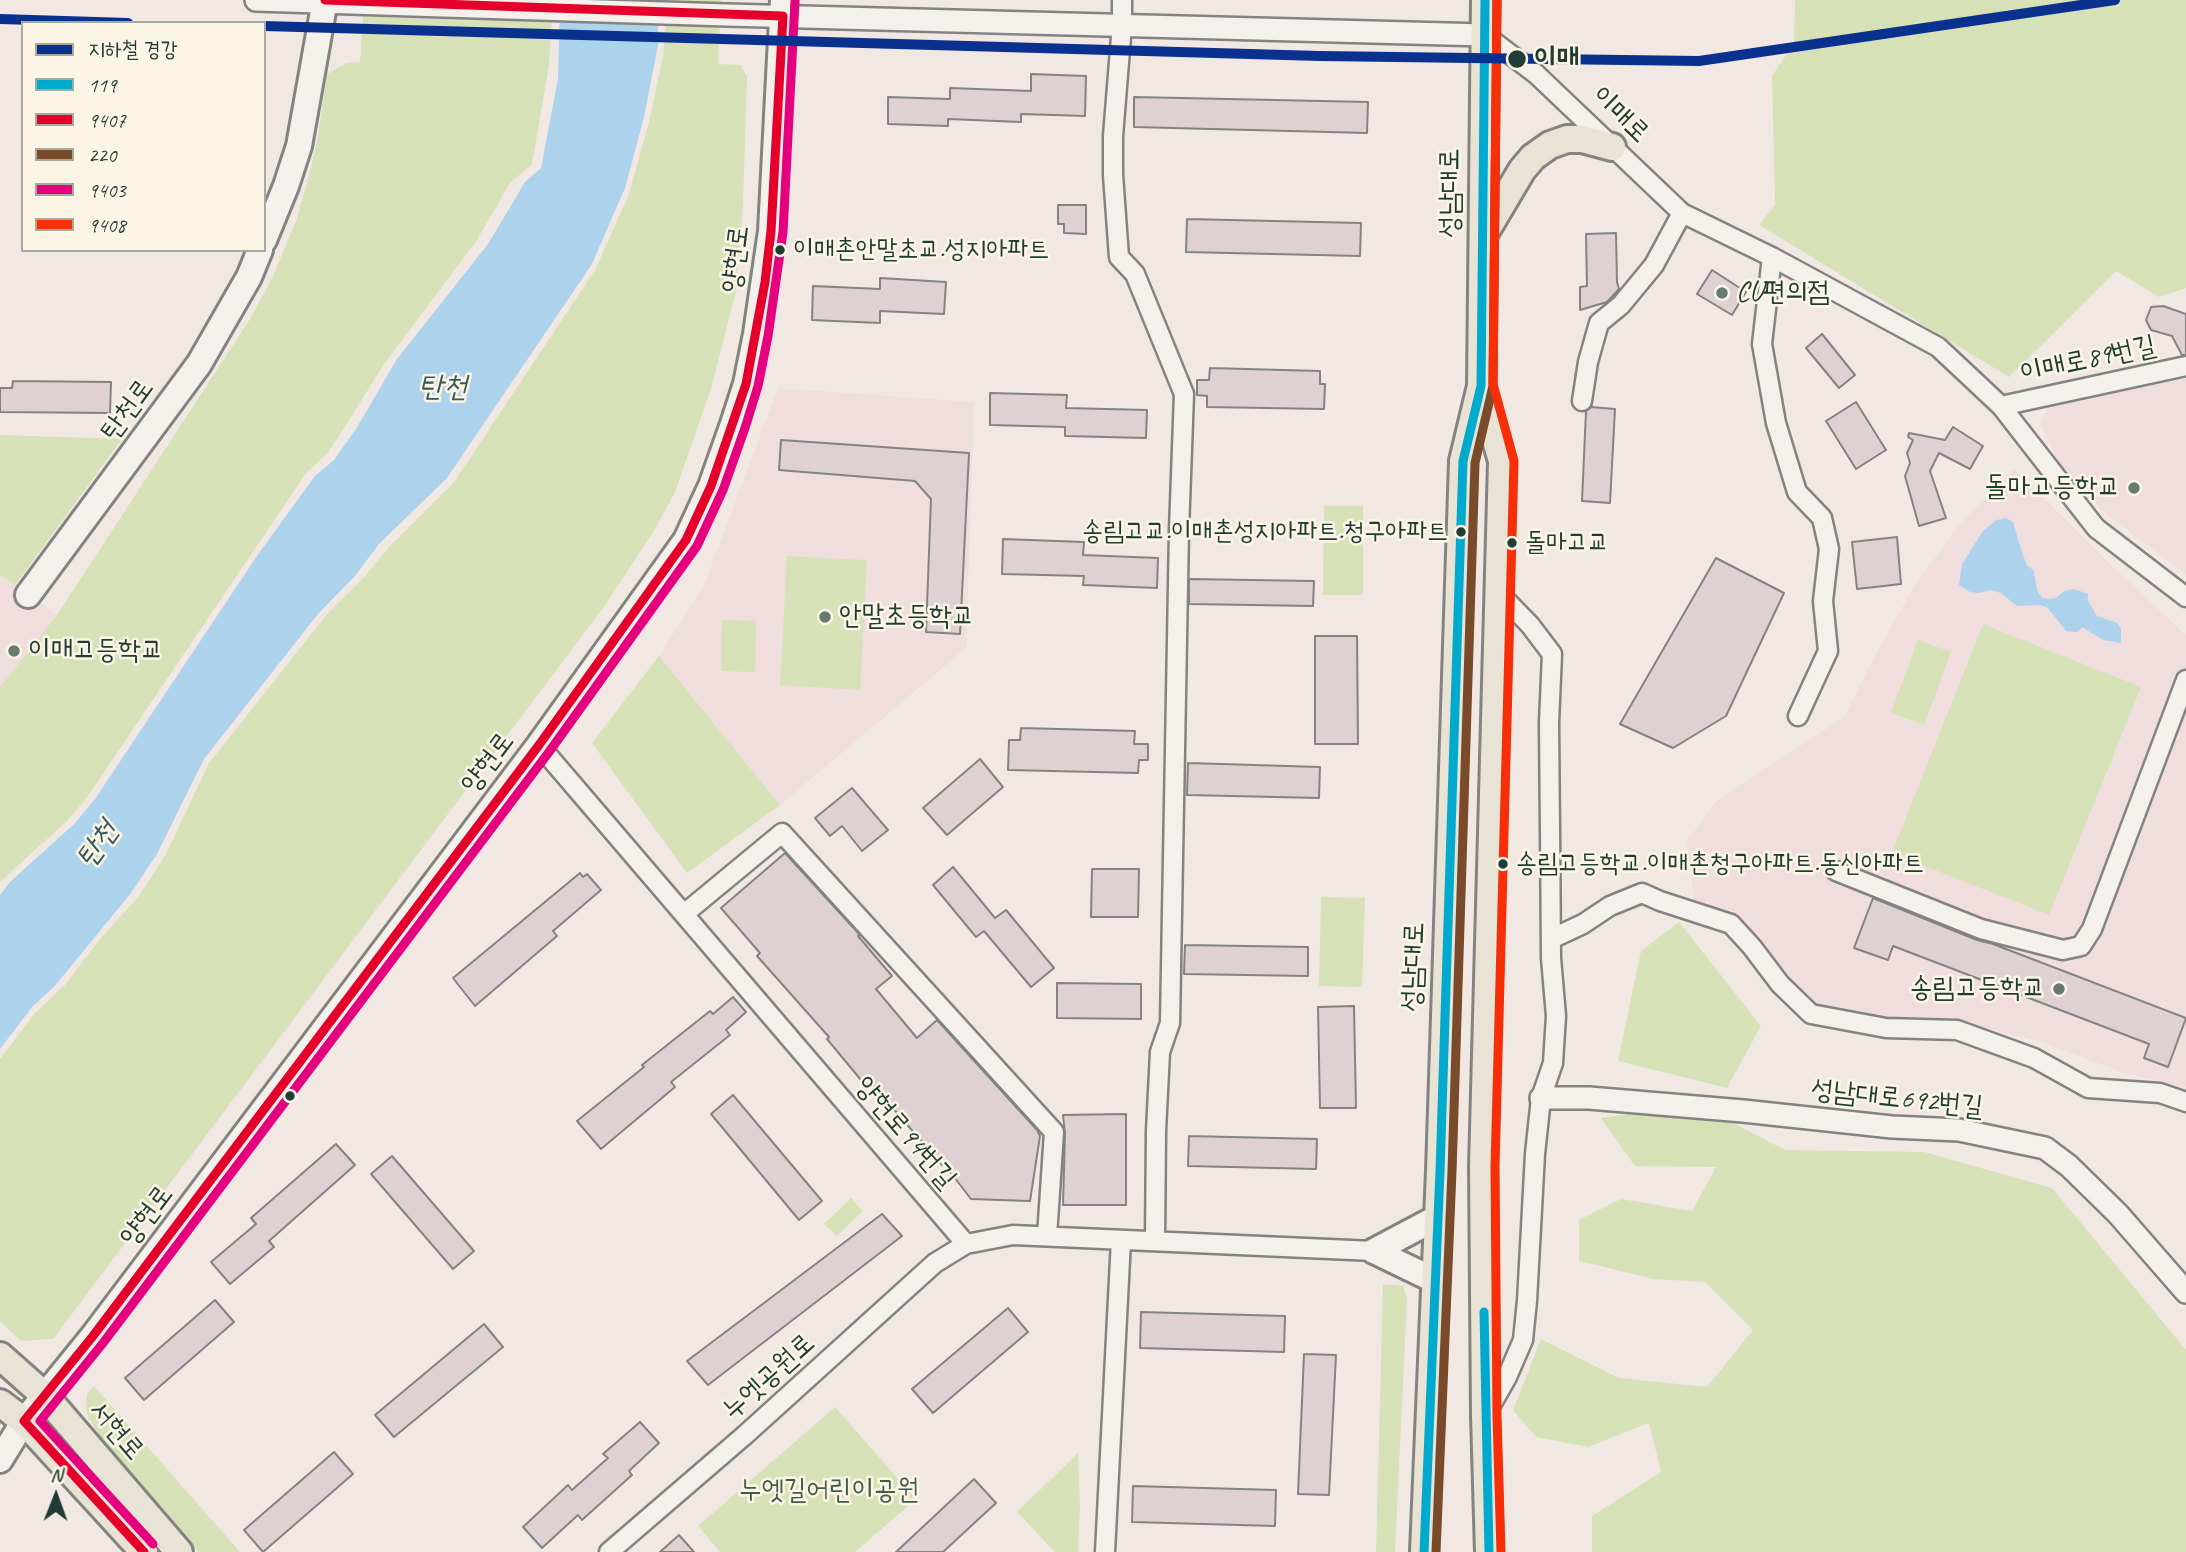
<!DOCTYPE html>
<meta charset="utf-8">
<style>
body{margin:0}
#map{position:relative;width:2186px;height:1552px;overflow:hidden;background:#f1e8e4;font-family:Caveat,"Poor Story",sans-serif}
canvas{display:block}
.legend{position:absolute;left:21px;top:21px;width:245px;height:231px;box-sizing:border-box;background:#fcf5e5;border:2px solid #a4ab9e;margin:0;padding:9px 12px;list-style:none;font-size:21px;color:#1f3d34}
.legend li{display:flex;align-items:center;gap:14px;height:35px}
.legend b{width:35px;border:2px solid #a4ab9e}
.north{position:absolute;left:21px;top:1461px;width:70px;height:70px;-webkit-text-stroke:5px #fcf5e5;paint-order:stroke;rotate:1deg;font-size:19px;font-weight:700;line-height:28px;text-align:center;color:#1f3d34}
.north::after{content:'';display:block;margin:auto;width:24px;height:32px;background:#1f3d34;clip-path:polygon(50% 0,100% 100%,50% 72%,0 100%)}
</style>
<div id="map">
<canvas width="2186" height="1552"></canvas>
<ul class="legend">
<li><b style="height:9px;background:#0b318f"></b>지하철 경강</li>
<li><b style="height:9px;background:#00a9ce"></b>119</li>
<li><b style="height:9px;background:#e4002b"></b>9407</li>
<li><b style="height:9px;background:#7a4b2a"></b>220</li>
<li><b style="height:9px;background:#e5007d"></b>9403</li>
<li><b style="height:9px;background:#f72f08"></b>9408</li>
</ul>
<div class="north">N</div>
</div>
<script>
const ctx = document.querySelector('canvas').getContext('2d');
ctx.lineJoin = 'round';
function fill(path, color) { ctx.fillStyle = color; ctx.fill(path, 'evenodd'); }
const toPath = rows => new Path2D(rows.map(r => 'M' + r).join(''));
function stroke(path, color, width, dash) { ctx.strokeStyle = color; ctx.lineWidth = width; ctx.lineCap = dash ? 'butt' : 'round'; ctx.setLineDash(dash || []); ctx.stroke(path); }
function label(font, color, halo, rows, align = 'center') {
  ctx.font = font + ' Caveat,"Poor Story",sans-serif'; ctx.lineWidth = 5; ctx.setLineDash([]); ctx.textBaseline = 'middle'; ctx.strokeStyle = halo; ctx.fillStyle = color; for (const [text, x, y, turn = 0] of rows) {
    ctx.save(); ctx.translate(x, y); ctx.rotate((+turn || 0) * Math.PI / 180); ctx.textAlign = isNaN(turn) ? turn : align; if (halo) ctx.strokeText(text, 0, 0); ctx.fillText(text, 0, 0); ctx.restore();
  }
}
fill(toPath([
 [2186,379,2186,574,2105,513,2059,463,2041,425,2048,407,2149,383],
 [778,388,974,402,966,648,780,805,659,656,704,585],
 [2014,469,2111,565,2186,635,2186,1087,2124,1073,2042,1042,1973,1025,1886,1024,1814,1007,1784,979,1740,923,1695,907,1687,841,1717,801,1844,717,1872,661,1915,585,1958,527],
 [0,575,57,615,0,687]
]), '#f0dddd');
fill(toPath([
 [364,0,553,0,549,65,532,164,510,183,475,243,385,363,328,453,306,473,86,799,67,821,0,882,0,687,57,615,250,319,273,276,296,221,309,177,318,135,327,74,346,63,360,62],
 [668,0,721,0,718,64,740,65,747,76,743,204,736,291,711,389,675,492,655,529,606,604,53,1339,21,1341,0,1321,0,1059,35,1013,65,985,100,939,139,896,166,854,209,763,328,613,365,576,389,547,454,482,595,270,629,194,649,122,663,56],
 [1795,0,2186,0,2186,288,2159,297,2116,271,2009,377,1759,225,1775,205,1772,76,1794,43],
 [0,435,122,439,15,585,0,575],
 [1324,506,1363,506,1363,595,1323,595],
 [787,556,867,560,860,690,780,685],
 [722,620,756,621,755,672,721,671],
 [1983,624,2141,687,2049,915,1892,853],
 [1918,640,1951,652,1924,725,1891,713],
 [659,656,780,805,687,873,592,743],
 [1321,897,1365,898,1362,987,1319,986],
 [1679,922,1761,1026,1727,1088,1618,1061,1641,951],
 [1697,1104,1785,1150,1924,1152,2052,1188,2186,1350,2186,1552,1592,1552,1592,1516,1661,1472,1649,1423,1588,1447,1536,1437,1513,1410,1541,1339,1619,1378,1707,1387,1753,1330,1705,1282,1654,1279,1579,1261,1579,1220,1621,1199,1692,1211,1716,1167,1635,1166,1601,1118],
 [851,1198,863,1211,837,1236,824,1224],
 [1383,1284,1403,1286,1407,1299,1395,1552,1376,1552],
 [94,1386,240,1552,199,1552,105,1444,88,1417,86,1406,87,1394],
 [835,1407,916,1499,855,1552,720,1552,698,1526],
 [1078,1453,1080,1507,1078,1552,1055,1552,1017,1512]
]), '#d7e1b7');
fill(toPath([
 [560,0,658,0,658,45,644,117,625,188,592,264,447,478,379,544,355,576,318,614,204,759,157,854,131,893,54,987,33,1006,0,1049,0,895,10,882,74,824,95,799,259,553,315,476,334,460,356,429,397,359,488,244,525,182,541,168,558,79],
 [2006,518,2013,522,2022,553,2027,565,2034,571,2037,590,2042,598,2050,599,2056,598,2064,591,2074,589,2088,594,2088,601,2097,616,2117,623,2121,629,2121,643,2103,640,2082,627,2077,632,2066,631,2048,608,2040,605,2017,606,2001,593,1990,590,1979,593,1970,592,1959,585,1962,564,1983,531,1997,520]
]), '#acd2ec');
const building = toPath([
 [1031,74,1086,76,1085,116,1021,114,1021,122,948,119,948,126,888,124,888,97,950,99,950,88,1031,91,1031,74],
 [1134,97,1368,102,1367,133,1134,127,1134,97],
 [1058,205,1086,205,1086,234,1064,233,1064,224,1058,224,1058,205],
 [1187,219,1361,223,1360,256,1186,252,1187,219],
 [1616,233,1617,282,1619,289,1607,302,1580,310,1580,287,1587,286,1586,234,1616,233],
 [1712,270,1746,292,1732,315,1697,294,1712,270],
 [880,278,946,282,944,314,880,311,880,323,812,320,813,286,880,289,880,278],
 [2163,306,2186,314,2186,355,2182,355,2172,336,2151,330,2146,320,2151,307,2163,306],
 [1822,334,1855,375,1839,388,1806,348,1822,334],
 [1210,368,1320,371,1320,384,1325,384,1324,409,1207,407,1207,396,1197,395,1197,380,1209,380,1210,368],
 [13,381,111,382,110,413,0,412,0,388,12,388,13,381],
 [990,393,1067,395,1066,408,1147,410,1146,438,1065,436,1065,427,990,425,990,393],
 [1856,402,1886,450,1856,469,1826,421,1856,402],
 [1591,407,1615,409,1610,503,1582,501,1586,411,1591,407],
 [1953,427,1983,446,1970,469,1939,453,1930,471,1946,518,1919,526,1905,476,1910,463,1907,453,1913,440,1908,437,1909,433,1945,440,1953,427],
 [781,440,969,453,960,634,926,632,931,499,915,481,779,470,781,440],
 [1897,537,1901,584,1857,589,1852,542,1897,537],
 [1003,539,1084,542,1083,555,1158,558,1157,588,1083,585,1084,576,1002,574,1003,539],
 [1716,558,1784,593,1726,716,1673,748,1620,724,1716,558],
 [1189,579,1314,581,1313,606,1189,604,1189,579],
 [1315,636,1357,636,1358,744,1315,744,1315,636],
 [1021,728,1135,731,1134,744,1148,744,1148,760,1139,760,1138,773,1008,770,1009,740,1020,740,1021,728],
 [980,759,1003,787,947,835,923,808,980,759],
 [1188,763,1320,767,1319,798,1187,795,1188,763],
 [852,788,888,830,862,851,842,826,830,836,815,818,852,788],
 [785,853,860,935,858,936,892,976,876,989,917,1038,937,1020,1037,1130,1040,1136,1030,1201,971,1199,944,1164,942,1165,865,1076,861,1080,827,1039,829,1037,757,956,760,953,721,908,785,853],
 [953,867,995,918,1006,910,1054,968,1031,987,984,931,976,937,933,885,953,867],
 [1092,869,1139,869,1138,917,1091,917,1092,869],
 [580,873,583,877,587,874,601,890,553,931,557,936,475,1006,453,978,580,873],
 [1873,898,1977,940,1993,944,2186,1018,2168,1067,2144,1058,2149,1044,1893,946,1888,960,1854,948,1873,898],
 [1185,945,1308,947,1308,976,1184,974,1185,945],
 [1057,983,1141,984,1141,1019,1057,1018,1057,983],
 [733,997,746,1012,726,1030,730,1035,671,1082,675,1087,601,1149,577,1121,644,1067,642,1065,710,1011,713,1014,733,997],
 [1354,1006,1356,1108,1320,1108,1318,1007,1354,1006],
 [733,1095,822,1201,799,1220,711,1114,733,1095],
 [1126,1114,1126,1205,1063,1205,1065,1133,1063,1115,1126,1114],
 [1189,1136,1317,1139,1316,1169,1188,1166,1189,1136],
 [336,1144,355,1165,269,1241,274,1247,230,1284,211,1262,256,1224,251,1218,336,1144],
 [392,1156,474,1251,453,1269,371,1174,392,1156],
 [882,1214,902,1236,708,1385,687,1361,882,1214],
 [215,1300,234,1322,144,1400,125,1378,215,1300],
 [1008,1308,1028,1332,933,1413,912,1389,1008,1308],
 [1141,1312,1285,1316,1284,1352,1140,1348,1141,1312],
 [484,1324,503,1347,394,1437,375,1415,484,1324],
 [1304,1354,1336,1355,1329,1495,1298,1494,1304,1354],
 [640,1422,659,1443,629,1471,632,1475,582,1520,578,1515,542,1548,523,1527,568,1485,572,1490,608,1458,603,1454,640,1422],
 [334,1452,353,1474,263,1552,244,1530,334,1452],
 [974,1479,996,1503,943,1552,896,1552,974,1479],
 [1133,1486,1276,1490,1275,1526,1132,1522,1133,1486],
 [679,1535,694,1552,660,1552,679,1535]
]);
fill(building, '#ded0d3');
stroke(building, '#838481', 2);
const minor = toPath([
 [1122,0,1122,25,1113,136,1113,175,1119,257,1135,274,1184,394,1179,530,1170,1023,1160,1052,1156,1131,1155,1241],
 [1485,35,1536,74,1682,213,1772,257,1938,347,2001,406,2096,528,2186,597],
 [1772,257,1762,344,1776,423,1797,492,1822,518,1829,549,1823,601,1828,651,1798,716],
 [1582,401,1588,362,1599,323,1621,305,1654,265,1682,213],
 [2001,406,2186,366],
 [539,745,966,1244,1013,1235,1374,1251],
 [1836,871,1981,929,2063,950,2081,946,2092,929,2186,680],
 [684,914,782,833,1054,1132,1047,1236],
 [1551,939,1583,924,1610,906,1642,893,1660,901,1731,924,1752,947,1780,984,1811,1014,1886,1028,1957,1030,2034,1058,2088,1088,2160,1093,2186,1102],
 [1487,1412,1507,1377,1523,1340,1527,1301,1535,1154,1541,1098,1553,1063,1556,1016,1551,958,1550,830,1549,723,1552,654,1530,625,1497,591],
 [609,1552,745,1435,935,1263,966,1244],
 [1105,1552,1121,1240]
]);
const tertiary = toPath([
 [256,0,727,15,1485,35],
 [1541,1098,1589,1098,1743,1111,1892,1127,1959,1130,2045,1148,2069,1166,2118,1214,2186,1292]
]);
const secondary = toPath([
 [264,240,286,186,299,146,325,0],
 [28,595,199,364,249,277,260,250],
 [1374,1251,1438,1217],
 [1374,1251,1436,1281],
 [0,1460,24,1421,93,1336,539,745,686,540,711,486,733,424,746,384,756,334,771,231,783,0]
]);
const primary = toPath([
 [1484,234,1522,170,1533,157,1550,145,1567,139,1582,139,1612,147],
 [1481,388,1502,461,1483,1166,1485,1416,1489,1552],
 [0,1356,44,1395,179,1552],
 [0,1403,24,1421,144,1552],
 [1424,1552,1440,1171,1463,461,1481,386,1485,0]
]);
stroke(minor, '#838481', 23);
stroke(tertiary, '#838481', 26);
stroke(secondary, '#838481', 30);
stroke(primary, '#838481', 32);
stroke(minor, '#f4f0eb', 18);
stroke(tertiary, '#f4f0eb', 21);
stroke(secondary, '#f4f0eb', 24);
stroke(primary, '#e8e3d4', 26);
stroke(toPath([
 [1484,1312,1489,1552],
 [1424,1552,1440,1171,1463,461,1481,386,1485,0]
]), '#00a9ce', 9);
stroke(toPath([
 [144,1552,24,1421,93,1336,539,745,686,540,711,486,746,384,765,282,771,231,783,16,325,0]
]), '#e4002b', 9);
stroke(toPath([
 [1436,1552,1452,1171,1475,463,1493,386,1497,0]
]), '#7a4b2a', 9);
stroke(toPath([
 [153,1544,40,1421,103,1343,549,752,697,546,723,490,745,428,758,386,768,336,783,232,795,1]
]), '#e5007d', 9);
stroke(toPath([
 [1497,0,1493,384,1514,461,1495,1166,1497,1416,1501,1552]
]), '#f72f08', 9);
stroke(toPath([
 [0,19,128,23],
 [264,26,1320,56,1699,61,2115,0]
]), '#0b318f', 10);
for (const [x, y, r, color] of [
 [1517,59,10,"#1f3d34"],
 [780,250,6,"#1f3d34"],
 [1722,293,7,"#687972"],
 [2134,488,7,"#687972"],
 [1461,532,6,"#1f3d34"],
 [1512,543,6,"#1f3d34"],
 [825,617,7,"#687972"],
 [14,651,7,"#687972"],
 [1503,864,6,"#1f3d34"],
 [2059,989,7,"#687972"],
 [290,1096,6,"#1f3d34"]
]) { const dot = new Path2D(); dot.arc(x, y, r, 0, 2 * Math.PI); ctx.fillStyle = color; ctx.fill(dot); stroke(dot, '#fcf5e5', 2.5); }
label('26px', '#1f3d34', '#fcf5e5', [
 ["이매촌안말초교.성지아파트",793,250],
 ["송림고교.이매촌성지아파트.청구아파트",1448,532,"right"],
 ["돌마고교",1525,543],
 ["송림고등학교.이매촌청구아파트.동신아파트",1516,864]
], 'left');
label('bold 28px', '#1f3d34', '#fcf5e5', [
 ["이매",1534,59]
], 'left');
label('28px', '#1f3d34', '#fcf5e5', [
 ["이매로",1620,115,44],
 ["성남대로",1451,193,-90],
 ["양현로",736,259,-83],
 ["이매로89번길",2088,360,-12],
 ["탄천로",128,410,-54],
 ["양현로",488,763,-53],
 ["성남대로",1414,967,-88],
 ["성남대로692번길",1897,1099,6],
 ["양현로94번길",905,1133,49],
 ["양현로",147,1216,-53],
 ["누엣공원로",769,1377,-42],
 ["서현로",116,1431,49]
]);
label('28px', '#1f3d34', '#fcf5e5', [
 ["CU편의점",1736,293],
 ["돌마고등학교",2120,488,"right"],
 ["안말초등학교",839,617],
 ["이매고등학교",28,651],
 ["송림고등학교",2045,989,"right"]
], 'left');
label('28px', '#3f5d47', '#fcf5e5', [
 ["누엣길어린이공원",829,1491]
]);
label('italic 30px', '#355959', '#fcf5e5', [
 ["탄천",443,388],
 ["탄천",98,845,-54]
]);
</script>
